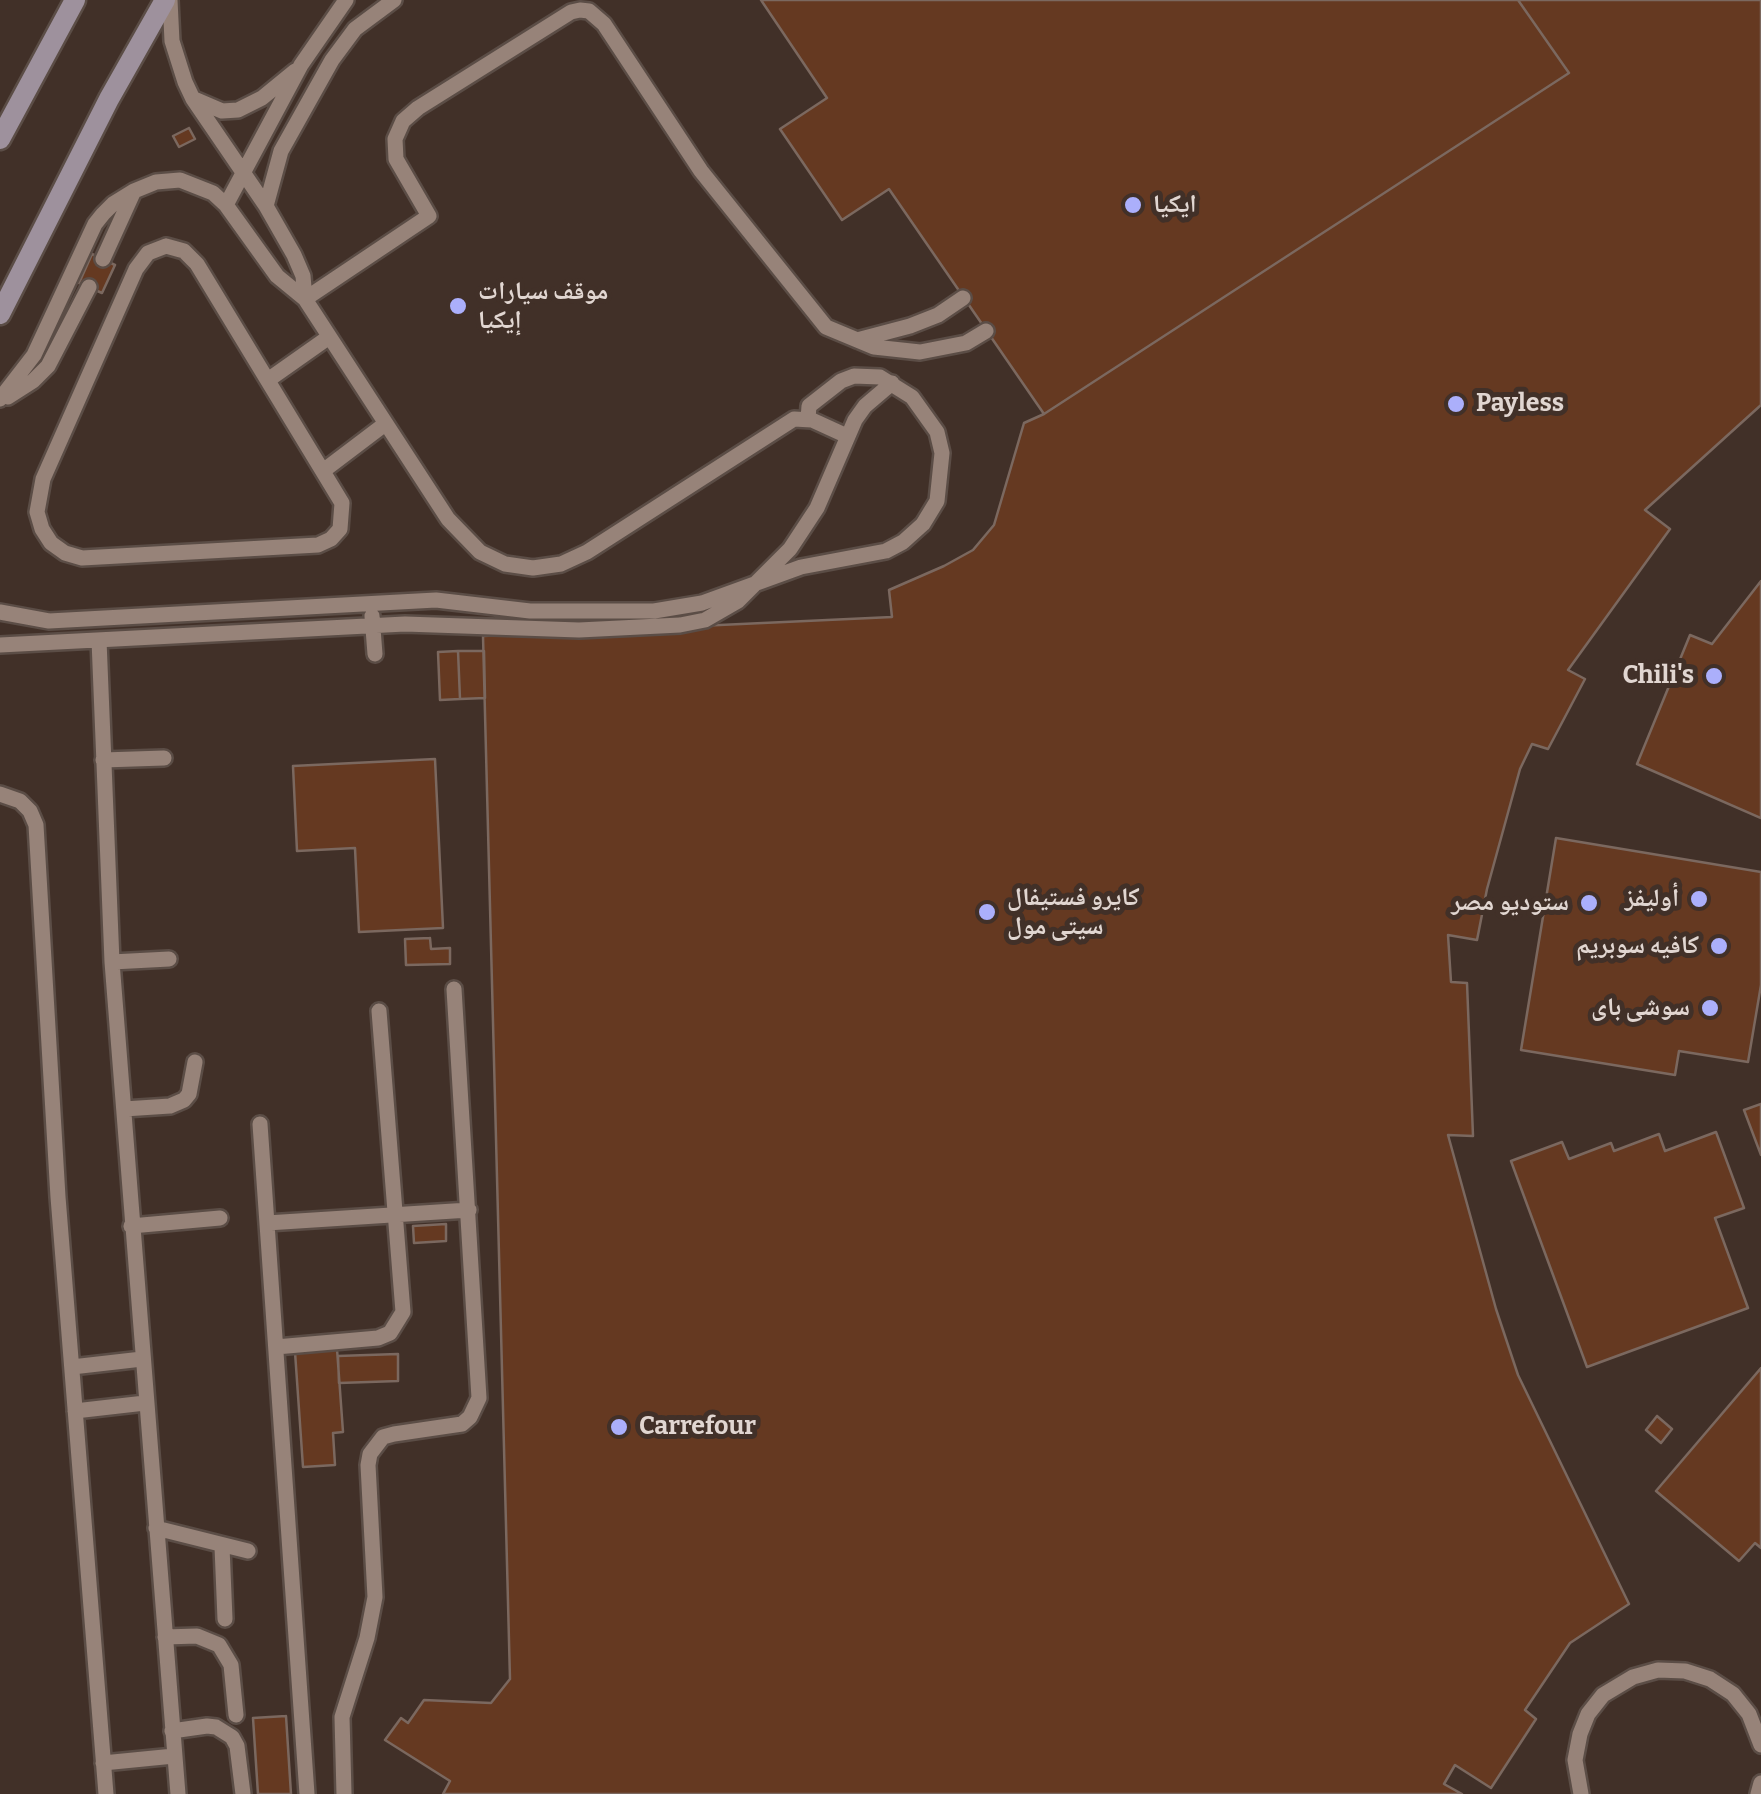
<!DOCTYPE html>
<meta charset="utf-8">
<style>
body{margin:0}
canvas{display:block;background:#413028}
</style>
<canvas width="1761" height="1794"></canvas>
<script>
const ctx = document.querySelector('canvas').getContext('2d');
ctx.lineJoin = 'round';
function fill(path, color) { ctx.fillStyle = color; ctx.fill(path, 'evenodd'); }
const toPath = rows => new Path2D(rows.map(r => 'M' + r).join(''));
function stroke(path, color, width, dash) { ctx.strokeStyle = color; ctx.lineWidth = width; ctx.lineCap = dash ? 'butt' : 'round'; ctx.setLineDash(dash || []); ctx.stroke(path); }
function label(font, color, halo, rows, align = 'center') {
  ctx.font = font + ' Bitter,"Noto Naskh Arabic",serif'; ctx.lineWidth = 10; ctx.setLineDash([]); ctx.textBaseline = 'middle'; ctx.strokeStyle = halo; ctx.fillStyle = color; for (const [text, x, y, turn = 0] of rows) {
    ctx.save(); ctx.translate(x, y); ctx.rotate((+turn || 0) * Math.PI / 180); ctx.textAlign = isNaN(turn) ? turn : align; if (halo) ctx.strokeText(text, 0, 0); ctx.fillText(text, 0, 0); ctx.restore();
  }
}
const building = toPath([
 [761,0,1518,0,1569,73,1044,414,889,189,842,220,780,129,827,98,761,0],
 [1518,0,1761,0,1761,405,1645,510,1670,529,1568,670,1585,679,1548,749,1532,744,1520,769,1487,889,1477,940,1448,935,1451,982,1467,983,1473,1136,1448,1135,1496,1309,1518,1375,1629,1604,1570,1643,1525,1710,1536,1719,1491,1788,1455,1765,1444,1784,1462,1794,443,1794,450,1781,385,1740,401,1718,408,1723,424,1700,491,1703,510,1679,483,636,892,617,889,590,944,566,973,550,994,525,1024,423,1044,414,1569,73,1518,0],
 [189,128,195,139,179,147,173,136,189,128],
 [92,254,115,265,102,293,79,283,92,254],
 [1761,581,1761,818,1637,764,1690,635,1712,644,1761,581],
 [458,651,484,651,485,698,460,699,458,651],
 [458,651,460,699,440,700,438,652,458,651],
 [435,759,443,928,359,932,355,848,297,851,293,766,435,759],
 [1556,838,1761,872,1761,985,1748,1062,1679,1051,1675,1075,1521,1050,1556,838],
 [430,938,431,949,450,948,450,964,406,965,405,939,430,938],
 [1761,1104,1761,1155,1744,1110,1761,1104],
 [1716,1132,1744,1208,1715,1218,1748,1308,1587,1367,1511,1161,1562,1142,1569,1159,1611,1143,1614,1151,1659,1134,1665,1151,1716,1132],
 [446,1224,446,1241,414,1243,413,1226,446,1224],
 [337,1349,343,1432,333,1433,335,1465,303,1467,295,1352,337,1349],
 [398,1354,398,1381,339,1383,338,1356,398,1354],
 [1761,1368,1761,1548,1755,1543,1739,1561,1656,1491,1761,1368],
 [1657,1416,1672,1429,1661,1443,1646,1430,1657,1416],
 [286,1716,291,1794,258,1794,253,1718,286,1716]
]);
fill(building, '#653921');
stroke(building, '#7b685f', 2.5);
const lane = toPath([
 [170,0,172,41,185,82,193,99,266,206,294,255,303,276,305,299],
 [194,99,222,111,238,110,262,98,295,71],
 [226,205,301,65,346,0],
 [266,206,281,151,332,60,355,29,394,0],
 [166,246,184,251,197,264,342,503,340,529,331,539,318,545,82,558,65,553,51,543,42,529,37,512,43,479,136,269,148,253,166,246],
 [103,259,134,191],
 [305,299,429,216,396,159,395,139,403,121,418,108,571,12,580,10,589,11,604,24,701,171,826,327,874,347,920,352,966,343,986,331],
 [857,340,910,326,938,315,963,298],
 [268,380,329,337],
 [8,397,33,381,48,366,89,287],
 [0,399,34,355,95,224,103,214,113,204,134,191,156,182,180,180,213,193,226,205,277,276,305,299,448,519,480,552,505,564,533,568,561,564,587,552,794,419,812,420,847,436],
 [323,471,385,424],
 [0,612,49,621,436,600,530,611,654,611,702,603,801,567,886,551,903,542,923,524,937,501,942,453,937,432,912,397,880,377,854,376,841,381,809,406,808,419],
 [372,616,375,654],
 [99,640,112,962,178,1794],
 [0,645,405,624,579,630,680,625,705,620,738,601,790,549,817,508,855,420,865,406,892,383],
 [103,760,164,758],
 [0,794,20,801,30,811,36,825,58,1197,106,1794],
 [112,962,169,959],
 [124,1109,170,1106,184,1100,189,1094,195,1062],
 [260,1124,307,1794],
 [267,1223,469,1210],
 [131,1226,220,1218],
 [276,1347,378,1338,390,1333,403,1312,379,1011],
 [72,1367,142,1359],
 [75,1411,145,1403],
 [156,1528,248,1551],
 [222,1547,225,1619],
 [165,1637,197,1636,219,1645,231,1665,236,1715],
 [172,1731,207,1726,216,1727,232,1737,237,1746,243,1794],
 [103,1763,174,1756],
 [344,1794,342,1717,367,1638,375,1597,368,1465,370,1454,383,1437,394,1434,462,1424,470,1417,479,1398,454,989],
 [1581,1794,1575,1760,1580,1734,1588,1714,1603,1695,1633,1677,1658,1670,1685,1671,1710,1679,1733,1694,1749,1714,1761,1745],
 [1758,1794,1761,1783]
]);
const secondary = toPath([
 [0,139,75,0],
 [0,314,109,99,165,0]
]);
stroke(lane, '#5b4d46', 20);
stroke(secondary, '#5b4d46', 25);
stroke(lane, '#978379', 15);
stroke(secondary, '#9e919d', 20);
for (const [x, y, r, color] of [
 [1133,205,10,"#abaffb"],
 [458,306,10,"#abaffb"],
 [1456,404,10,"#abaffb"],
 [1714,676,10,"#abaffb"],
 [1699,899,10,"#abaffb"],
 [1589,903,10,"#abaffb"],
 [987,912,10,"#abaffb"],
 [1719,946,10,"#abaffb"],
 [1710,1008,10,"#abaffb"],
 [619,1427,10,"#abaffb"]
]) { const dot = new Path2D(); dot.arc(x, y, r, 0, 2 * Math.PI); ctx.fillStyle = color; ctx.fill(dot); stroke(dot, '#413028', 4); }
label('bold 25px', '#e1d6d1', '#413028', [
 ["ايكيا",1153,205],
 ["موقف سيارات",478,292],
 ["إيكيا",478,321],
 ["Payless",1476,404],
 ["Chili's",1694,676,"right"],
 ["كايرو فستيفال",1007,898],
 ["سيتى مول",1007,927],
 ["أوليفز",1679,899,"right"],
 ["ستوديو مصر",1569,903,"right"],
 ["كافيه سوبريم",1699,946,"right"],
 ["سوشى باى",1690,1008,"right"],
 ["Carrefour",639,1427]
], 'left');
</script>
